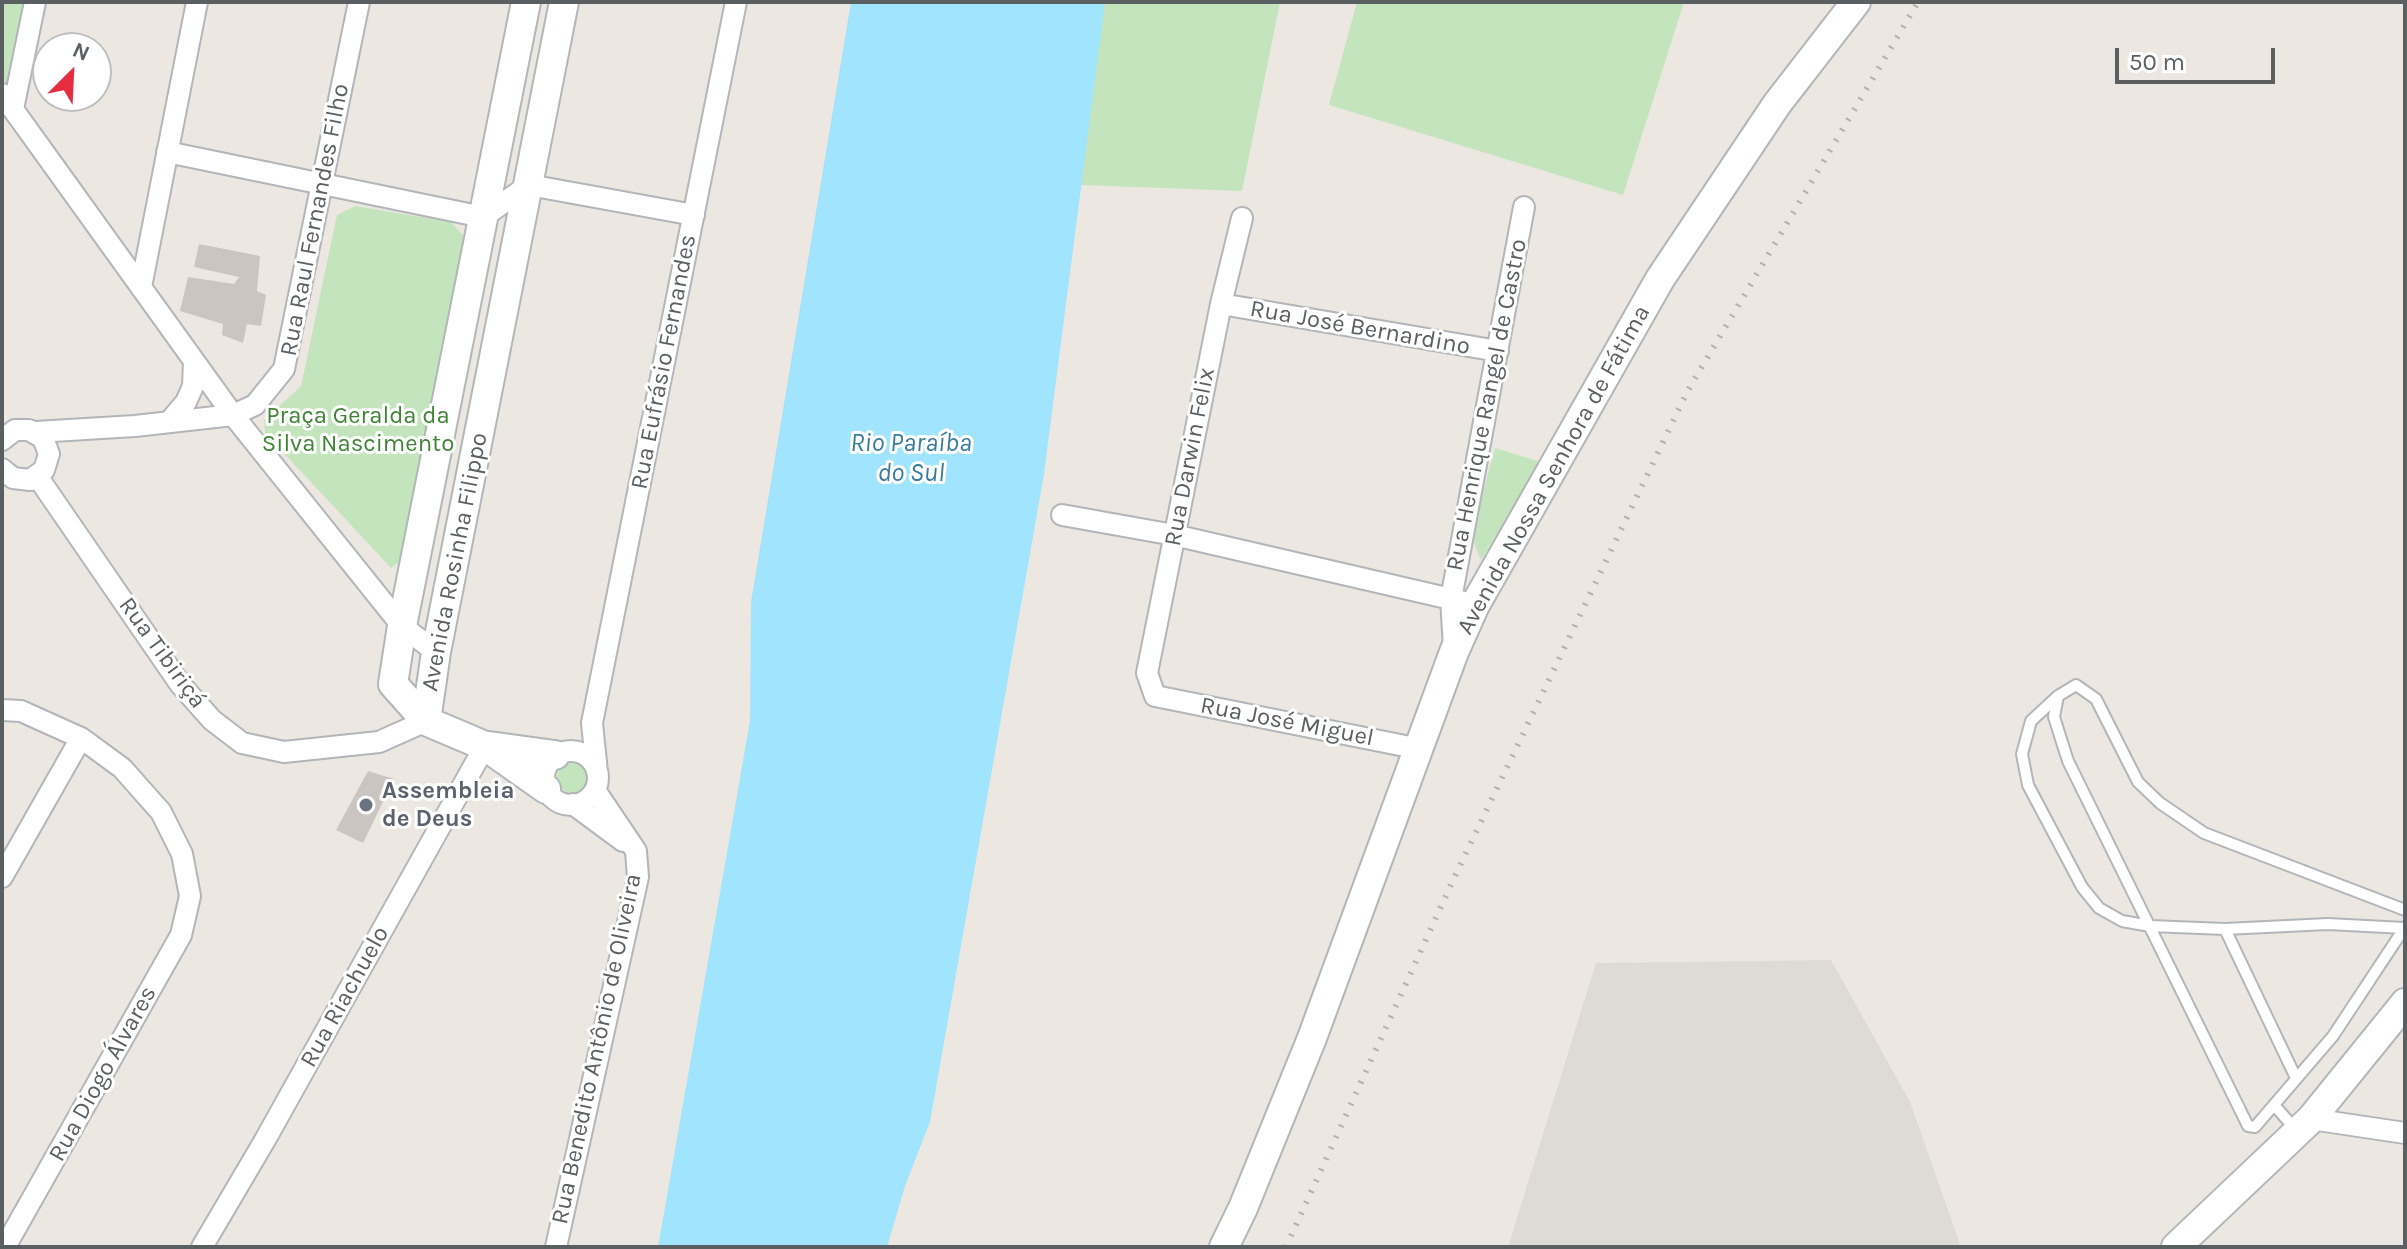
<!DOCTYPE html>
<meta charset="utf-8">
<style>
body{margin:0}
#map{position:relative;width:2407px;height:1249px;overflow:hidden;background:#ece8e1;font-family:Karla,sans-serif}
canvas{display:block}
.frame{position:absolute;inset:0;border:4px solid #5a5f62;pointer-events:none}
.north{position:absolute;left:32px;top:32px;width:80px;height:80px;box-sizing:border-box;background:#fff;border:2px solid #bdbfc0;border-radius:50%;rotate:24deg;font-size:22px;font-weight:700;line-height:32px;text-align:center;color:#5a5f62}
.north::after{content:'';display:block;margin:auto;width:28px;height:36px;background:#e62e40;clip-path:polygon(50% 0,100% 100%,50% 72%,0 100%)}
.scale{position:absolute;left:2115px;top:48px;width:160px;height:36px;box-sizing:border-box;border:4px solid #5a5f62;border-top:0;padding-left:10px;font-size:24px;line-height:28px;white-space:nowrap;color:#5a5f62;-webkit-text-stroke:6px #fff;paint-order:stroke}
</style>
<div id="map">
<canvas width="2407" height="1249"></canvas>
<div class="frame"></div>
<div class="north">N</div>
<div class="scale">50 m</div>
</div>
<script>
const ctx = document.querySelector('canvas').getContext('2d');
ctx.lineJoin = 'round';
function fill(path, color) { ctx.fillStyle = color; ctx.fill(path, 'evenodd'); }
const toPath = rows => new Path2D(rows.map(r => 'M' + r).join(''));
function stroke(path, color, width, dash) { ctx.strokeStyle = color; ctx.lineWidth = width; ctx.lineCap = dash ? 'butt' : 'round'; ctx.setLineDash(dash || []); ctx.stroke(path); }
function label(font, color, halo, rows, align = 'center') {
  ctx.font = font + ' Karla,sans-serif'; ctx.lineWidth = 6; ctx.setLineDash([]); ctx.textBaseline = 'middle'; ctx.strokeStyle = halo; ctx.fillStyle = color; for (const [text, x, y, turn = 0] of rows) {
    ctx.save(); ctx.translate(x, y); ctx.rotate((+turn || 0) * Math.PI / 180); ctx.textAlign = isNaN(turn) ? turn : align; if (halo) ctx.strokeText(text, 0, 0); ctx.fillText(text, 0, 0); ctx.restore();
  }
}
fill(toPath([
 [1831,960,1910,1102,1961,1247,1508,1247,1596,963]
]), '#dedad6');
fill(toPath([
 [2,2,32,2,13,93,2,78],
 [1103,2,1280,2,1242,191,1081,185],
 [1357,2,1684,2,1623,195,1329,105],
 [355,206,451,222,469,242,404,558,391,568,265,433,264,420,301,386,337,215],
 [1495,448,1541,462,1481,560,1471,536],
 '557 778a15 15 0 1 1 30 0a15 15 0 1 1-30 0Z'
]), '#c4e4bd');
fill(toPath([
 [851,2,1105,2,1044,474,930,1122,905,1186,887,1247,658,1247,750,721,751,602]
]), '#a0e5fd');
fill(toPath([
 [199,244,260,256,257,291,266,295,261,326,247,324,243,343,222,335,223,324,180,311,188,277,234,284,239,277,194,267],
 [368,771,394,779,363,843,336,830]
]), '#cac5c0');
const lane = toPath([
 [2058,696,2031,721,2022,754,2028,785,2082,887,2099,908,2122,921,2150,926,2225,929,2328,924,2404,928],
 [2405,910,2204,833,2160,803,2138,782,2096,699,2076,685,2058,696,2054,717,2068,761,2248,1126,2255,1127,2333,1036,2405,927],
 [2225,929,2296,1078],
 [2274,1105,2297,1131]
]);
const street = toPath([
 [2,94,233,415,402,626,436,652],
 [13,109,35,2],
 [167,152,483,217,529,185,694,215],
 [1242,218,1221,304,1147,673,1155,696,1420,749],
 [141,287,197,2],
 [1221,304,1498,351],
 [169,422,186,402,193,386,194,361],
 [36,432,135,426,233,415,255,405,284,369,359,2],
 [2,440,15,430,29,430,43,438,49,454,44,470,30,480,13,478,2,469],
 [37,476,180,684,212,720,242,743,284,752,379,742,426,721],
 [1062,515,1174,535,1464,602],
 [1454,648,1451,599,1524,207],
 [2,710,21,711,81,738,122,768,161,812,182,854,190,896,181,935,5,1247],
 '544 778a27 27 0 1 1 54 0a27 27 0 1 1-54 0Z',
 [597,772,592,723,736,2],
 [573,804,623,841],
 [2,877,81,738],
 [2311,1119,2405,1133],
 [202,1247,265,1140,485,746],
 [556,1247,638,877,636,851,595,790]
]);
const secondary = toPath([
 [526,2,402,626,393,684,426,721,485,746,546,789],
 [426,721,436,652,564,2],
 [489,746,555,755],
 [1224,1247,1243,1208,1312,1038,1454,652,1475,605,1660,279,1777,104,1856,2],
 [2176,1247,2311,1119,2405,1003]
]);
stroke(lane, '#b2b5b9', 14);
stroke(street, '#b2b5b9', 24);
stroke(secondary, '#b1b6b9', 32);
stroke(lane, '#fff', 10);
stroke(street, '#fff', 20);
stroke(secondary, '#fff', 28);
stroke(toPath([
 [1286,1247,1454,878,1687,392,1918,2]
]), '#b0b1b2', 6, [2, 10]);
for (const [x, y, r, color] of [
 [366,805,8,"#6b7280"]
]) { const dot = new Path2D(); dot.arc(x, y, r, 0, 2 * Math.PI); ctx.fillStyle = color; ctx.fill(dot); stroke(dot, '#fff', 3); }
label('24px', '#5a5f62', '#fff', [
 ["Rua Raul Fernandes Filho",315,220,-79],
 ["Rua José Bernardino",1360,328,10],
 ["Rua Eufrásio Fernandes",664,362,-79],
 ["Rua Henrique Rangel de Castro",1487,405,-79],
 ["Rua Darwin Felix",1190,457,-79],
 ["Avenida Nossa Senhora de Fátima",1554,470,-61],
 ["Avenida Rosinha Filippo",455,562,-79],
 ["Rua Tibiriçá",162,653,54],
 ["Rua José Miguel",1287,722,11],
 ["Rua Riachuelo",345,997,-61],
 ["Rua Benedito Antônio de Oliveira",597,1049,-78],
 ["Rua Diogo Álvares",103,1074,-61]
]);
label('24px', '#408436', '#fff', [
 ["Praça Geralda da",358,416],
 ["Silva Nascimento",358,444]
]);
label('bold 24px', '#5b616d', '#fff', [
 ["Assembleia",382,791],
 ["de Deus",382,819]
], 'left');
label('italic 26px', '#397b9d', '#fff', [
 ["Rio Paraíba",911,444],
 ["do Sul",911,474]
]);
</script>
